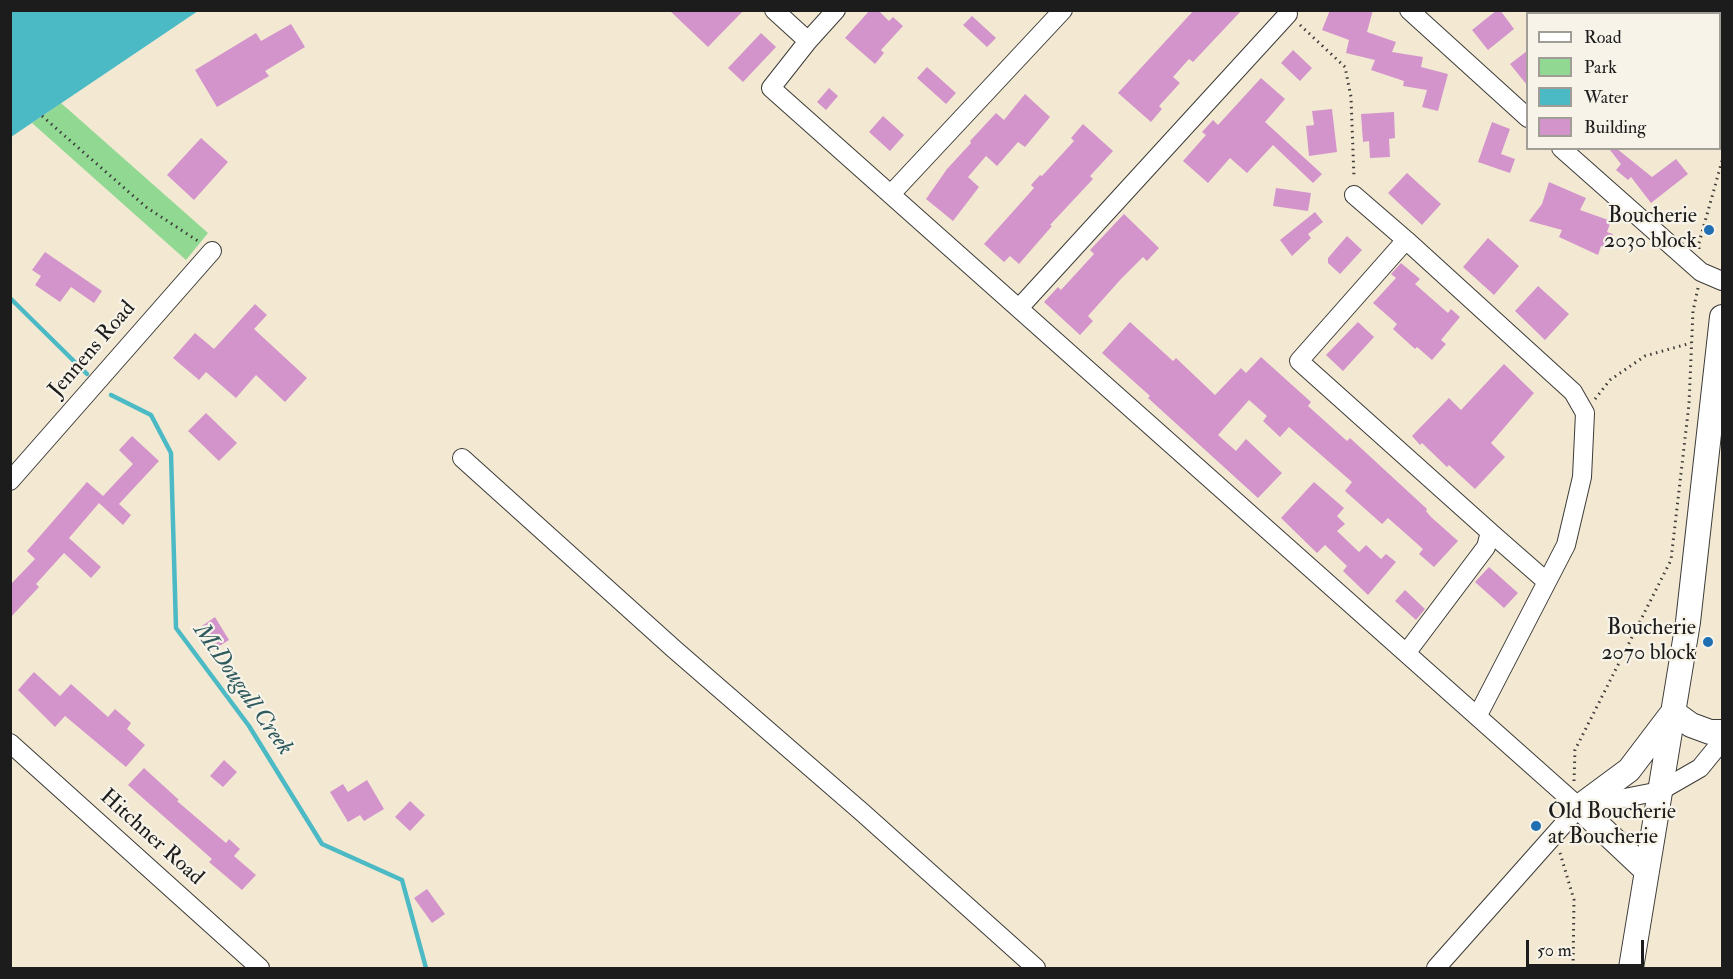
<!DOCTYPE html>
<style>
body{margin:0}
#map{position:relative;width:1733px;height:979px;overflow:hidden;background:#f3e9d3;font-family:"IM FELL Double Pica",serif}
canvas{display:block}
.frame{position:absolute;inset:0;border:12px solid #1c1c1c;pointer-events:none}
.legend{position:absolute;left:1526px;top:12px;width:195px;height:138px;box-sizing:border-box;background:#f7f3e8;border:2px solid #9f9d96;margin:0;padding:8px 10px;list-style:none;font-size:18px;color:#1c1c1c}
.legend li{display:flex;align-items:center;gap:12px;height:30px}
.legend b{width:30px;border:2px solid #9f9d96}
.scale{position:absolute;left:1526px;top:940px;width:118px;height:27px;box-sizing:border-box;border:3px solid #1c1c1c;border-top:0;padding-left:8px;font-size:18px;line-height:21px;white-space:nowrap;color:#1c1c1c;-webkit-text-stroke:4px #f7f3e8;paint-order:stroke}
</style>
<div id="map">
<canvas width="1733" height="979"></canvas>
<div class="frame"></div>
<ul class="legend">
<li><b style="height:8px;background:#fff"></b>Road</li>
<li><b style="height:16px;background:#91d893"></b>Park</li>
<li><b style="height:16px;background:#4cbac4"></b>Water</li>
<li><b style="height:16px;background:#d294cb"></b>Building</li>
</ul>
<div class="scale">50 m</div>
</div>
<script>
const ctx = document.querySelector('canvas').getContext('2d');
ctx.lineJoin = 'round';
function fill(path, color) { ctx.fillStyle = color; ctx.fill(path, 'evenodd'); }
const toPath = rows => new Path2D(rows.map(r => 'M' + r).join(''));
function stroke(path, color, width, dash) { ctx.strokeStyle = color; ctx.lineWidth = width; ctx.lineCap = dash ? 'butt' : 'round'; ctx.setLineDash(dash || []); ctx.stroke(path); }
function label(font, color, halo, rows, align = 'center') {
  ctx.font = font + ' "IM FELL Double Pica",serif'; ctx.lineWidth = 4.5; ctx.setLineDash([]); ctx.textBaseline = 'middle'; ctx.strokeStyle = halo; ctx.fillStyle = color; for (const [text, x, y, turn = 0] of rows) {
    ctx.save(); ctx.translate(x, y); ctx.rotate((+turn || 0) * Math.PI / 180); ctx.textAlign = isNaN(turn) ? turn : align; if (halo) ctx.strokeText(text, 0, 0); ctx.fillText(text, 0, 0); ctx.restore();
  }
}
fill(toPath([
 [61,103,208,233,186,260,32,123]
]), '#91d893');
fill(toPath([
 [11,10,198,10,198,11,11,137]
]), '#4cbac4');
stroke(toPath([
 [10,298,87,374],
 [111,395,151,415,171,453,176,628,249,726,322,844,402,880,426,968]
]), '#4cbac4', 4.5);
fill(toPath([
 [669,10,744,10,708,47],
 [870,10,878,10,889,21,893,17,903,26,881,50,884,53,875,64,845,38],
 [1194,10,1242,10,1193,62,1189,59,1173,77,1180,83,1159,106,1162,109,1151,122,1118,93],
 [1330,10,1373,10,1367,32,1396,42,1392,52,1423,57,1421,67,1448,74,1438,111,1422,107,1427,90,1403,86,1404,81,1371,70,1375,60,1346,53,1349,40,1322,30],
 [1497,10,1500,10,1514,29,1488,50,1472,30],
 [972,16,996,38,987,47,963,25],
 [291,24,305,47,265,71,269,76,217,107,195,70,256,33,261,41],
 [761,33,776,47,743,82,728,68],
 [1293,50,1312,68,1300,81,1281,63],
 [1527,51,1527,85,1510,64],
 [927,67,956,93,946,104,917,78],
 [1261,78,1285,99,1265,122,1322,174,1313,183,1273,145,1247,173,1230,158,1208,183,1183,161,1206,135,1202,132,1213,120,1218,125],
 [829,88,838,96,826,110,817,102],
 [1025,94,1050,117,1025,147,1018,142,997,166,986,156,968,177,979,187,953,221,926,199,947,169,971,143,970,141,996,113,1004,120],
 [1332,109,1337,152,1309,156,1306,126,1314,125,1312,111],
 [1394,112,1395,138,1389,139,1390,157,1370,158,1369,141,1363,142,1361,114],
 [883,116,904,135,890,151,869,132],
 [1492,122,1510,129,1501,154,1515,159,1510,173,1478,162],
 [1083,124,1113,151,1090,176,1093,179,1050,225,1052,226,1019,264,1010,256,1004,262,984,244,1034,188,1031,185,1040,175,1042,176,1074,141,1071,138],
 [201,138,228,162,194,200,167,175],
 [1611,148,1616,148,1652,177,1676,159,1688,174,1651,203,1631,177,1628,180,1616,170,1621,164,1610,150],
 [1407,173,1441,204,1422,225,1388,193],
 [1549,182,1586,198,1580,210,1611,221,1607,232,1613,234,1608,248,1601,246,1598,255,1559,237,1562,230,1529,221,1542,204],
 [1276,188,1311,193,1308,211,1273,206],
 [1315,212,1323,222,1308,234,1311,238,1292,256,1280,240],
 [1124,214,1159,248,1147,261,1143,257,1121,279,1088,316,1093,321,1080,335,1044,302,1058,287,1061,290,1094,254,1090,250],
 [1347,236,1362,250,1340,274,1328,263,1328,258],
 [1488,238,1519,266,1494,295,1463,267],
 [45,252,102,291,94,303,71,287,60,302,35,285,41,276,32,270],
 [1401,263,1420,279,1415,284,1448,313,1451,309,1460,317,1441,340,1446,344,1432,360,1417,347,1415,349,1393,329,1397,324,1373,303,1396,278,1391,274],
 [1538,286,1569,314,1545,340,1515,311],
 [255,304,267,315,254,329,307,378,285,402,256,375,236,398,206,372,199,380,173,358,195,333,214,349],
 [1130,322,1173,361,1176,358,1215,395,1241,368,1246,373,1261,357,1311,402,1308,406,1347,441,1350,438,1427,509,1426,511,1431,517,1458,541,1434,567,1419,554,1423,549,1388,518,1382,524,1345,491,1352,482,1289,427,1280,437,1263,421,1267,416,1249,400,1218,435,1236,451,1246,439,1282,473,1258,498,1148,398,1150,396,1102,353],
 [1358,322,1374,337,1343,371,1326,355],
 [1504,364,1534,393,1491,443,1505,457,1475,489,1449,465,1447,467,1422,443,1420,445,1412,436,1449,398,1461,410],
 [206,413,237,443,219,461,188,431],
 [132,436,159,461,119,504,131,515,123,525,99,503,69,538,101,567,91,578,64,553,36,584,39,587,10,618,10,585,35,559,27,551,87,482,103,496,133,464,119,450],
 [1314,482,1344,508,1337,516,1345,524,1337,531,1359,552,1366,545,1381,559,1386,554,1396,562,1368,595,1343,571,1347,566,1325,545,1317,553,1281,518],
 [1489,567,1518,593,1504,608,1475,582],
 [1405,590,1425,609,1416,620,1395,601],
 [215,617,229,640,213,650,199,628],
 [34,672,60,696,71,684,108,717,115,709,131,723,127,729,145,745,126,767,65,716,55,727,18,690],
 [224,760,237,772,223,787,210,776],
 [144,768,179,800,177,801,226,843,229,839,240,849,234,856,256,875,242,890,209,862,212,859,128,785],
 [367,780,384,809,364,821,360,815,348,822,330,792,343,784,348,792],
 [410,801,425,815,410,831,395,817],
 [427,889,445,914,432,923,414,898]
]), '#d294cb');
const minor = toPath([
 [774,10,808,41],
 [836,10,808,41,771,88,1579,807],
 [1409,10,1528,118],
 [1674,14,1675,10],
 [1720,127,1722,129],
 [1561,148,1701,272,1722,281],
 [891,194,1063,10],
 [1354,195,1406,240,1573,392,1585,413,1582,477,1566,545,1478,715],
 [1406,240,1299,361,1490,532,1486,547,1407,652],
 [1019,308,1288,14],
 [462,458,674,649,863,813,1036,968],
 [10,481,212,251],
 [1490,532,1547,582],
 [10,743,260,968],
 [1436,968,1579,807,1660,791,1700,768,1722,741]
]);
const major = toPath([
 [1673,712,1691,725,1710,732,1722,732],
 [1647,871,1579,807,1629,770,1670,716],
 [1631,968,1688,622,1722,317]
]);
stroke(minor, '#3c3b37', 20);
stroke(major, '#3c3b37', 26);
stroke(toPath([
 [1300,25,1345,67,1351,97,1354,178],
 [42,116,146,207,198,241],
 [1699,249,1699,243,1722,161],
 [1595,399,1610,380,1645,356,1691,343],
 [1574,781,1575,750,1671,560,1689,404,1693,311,1698,288],
 [1560,853,1574,900,1573,968]
]), '#3c3b37', 3, [1.5, 4.5]);
stroke(minor, '#fff', 18);
stroke(major, '#fff', 24);
for (const [x, y, r, color] of [
 [1709,230,6,"#1f6fb2"],
 [1708,642,6,"#1f6fb2"],
 [1536,826,6,"#1f6fb2"]
]) { const dot = new Path2D(); dot.arc(x, y, r, 0, 2 * Math.PI); ctx.fillStyle = color; ctx.fill(dot); stroke(dot, '#f7f3e8', 2); }
label('22px', '#1c1c1c', '#f7f3e8', [
 ["Boucherie",1697,217],
 ["2030 block",1697,242],
 ["Boucherie",1696,629],
 ["2070 block",1696,654],
 ["Old Boucherie",1548,813,"left"],
 ["at Boucherie",1548,838,"left"]
], 'right');
label('22px', '#1c1c1c', '#f7f3e8', [
 ["Jennens Road",93,350,-49],
 ["Hitchner Road",151,838,42]
]);
label('italic 24px', '#2f5b5f', '#f7f3e8', [
 ["McDougall Creek",242,690,55]
]);
</script>
